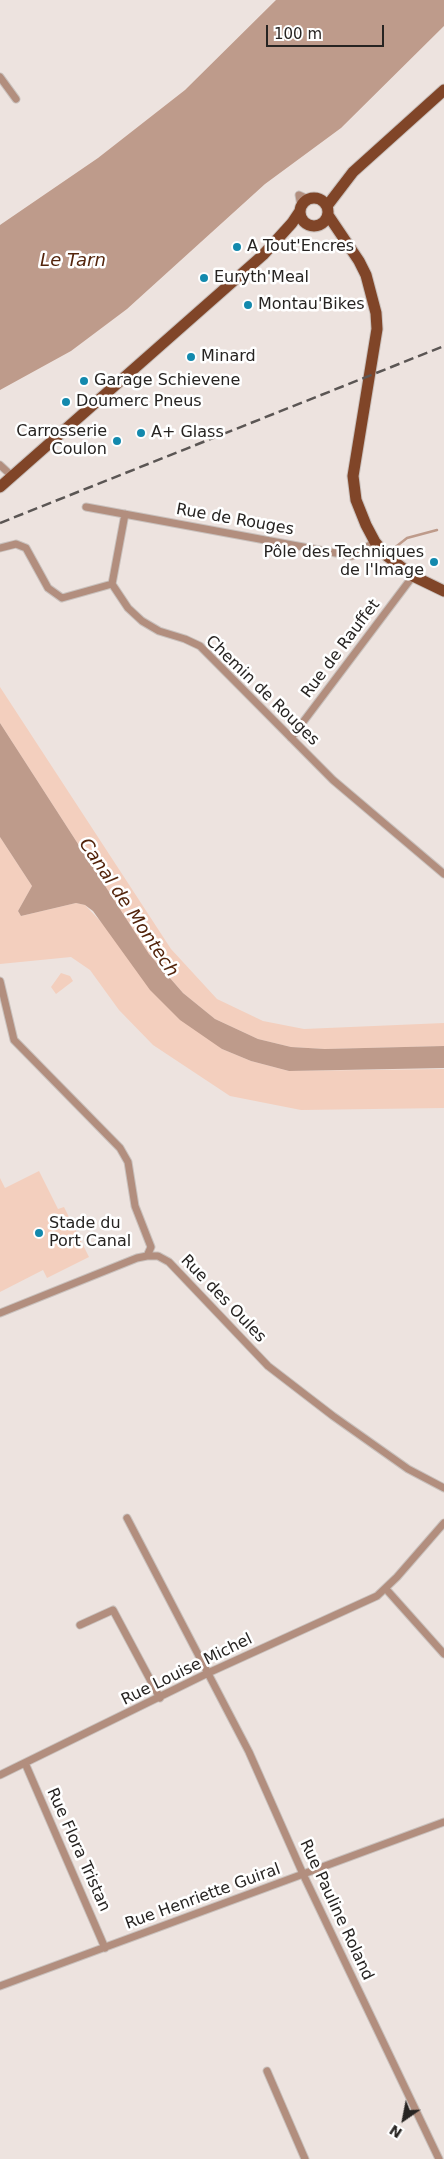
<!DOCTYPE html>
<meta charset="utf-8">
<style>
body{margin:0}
#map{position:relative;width:444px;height:2159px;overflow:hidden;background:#ede3df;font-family:"DejaVu Sans",sans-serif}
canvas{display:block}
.north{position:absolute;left:379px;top:2094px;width:50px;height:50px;-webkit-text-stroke:4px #fff;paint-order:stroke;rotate:213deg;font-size:14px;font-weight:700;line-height:20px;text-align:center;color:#272422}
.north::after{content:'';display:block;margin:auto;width:18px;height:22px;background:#272422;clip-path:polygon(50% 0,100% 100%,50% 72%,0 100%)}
.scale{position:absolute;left:266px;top:25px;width:118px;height:22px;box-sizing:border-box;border:2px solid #272422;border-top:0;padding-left:6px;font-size:15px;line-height:18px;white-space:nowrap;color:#272422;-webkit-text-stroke:4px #fff;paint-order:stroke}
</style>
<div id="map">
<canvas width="444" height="2159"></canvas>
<div class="north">N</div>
<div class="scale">100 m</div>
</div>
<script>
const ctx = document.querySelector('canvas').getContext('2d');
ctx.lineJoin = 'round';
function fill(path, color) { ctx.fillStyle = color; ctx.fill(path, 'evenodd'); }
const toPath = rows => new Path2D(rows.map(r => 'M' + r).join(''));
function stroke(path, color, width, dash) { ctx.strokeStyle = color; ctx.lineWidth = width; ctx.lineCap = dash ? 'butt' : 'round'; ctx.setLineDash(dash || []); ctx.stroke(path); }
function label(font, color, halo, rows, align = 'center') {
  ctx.font = font + ' "DejaVu Sans",sans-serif'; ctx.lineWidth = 5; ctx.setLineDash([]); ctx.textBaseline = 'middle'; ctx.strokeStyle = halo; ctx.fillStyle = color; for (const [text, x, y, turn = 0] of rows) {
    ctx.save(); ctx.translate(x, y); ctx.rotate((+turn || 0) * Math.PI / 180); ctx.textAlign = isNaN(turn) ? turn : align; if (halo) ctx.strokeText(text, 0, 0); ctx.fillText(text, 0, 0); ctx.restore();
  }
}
fill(toPath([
 [0,687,171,949,217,999,263,1021,304,1029,444,1023,444,1046,325,1049,291,1047,258,1039,215,1019,183,993,149,954,0,723],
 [0,837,32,886,18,911,21,916,76,903,85,905,222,1049,251,1061,289,1071,444,1069,444,1108,301,1110,230,1096,153,1045,119,1010,90,970,71,957,0,964],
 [61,973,70,976,73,981,56,994,51,987],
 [39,1171,58,1209,64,1207,89,1257,47,1278,43,1270,0,1292,0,1178,5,1188]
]), '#f3cfbe');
fill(toPath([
 [276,0,444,0,444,26,341,128,265,184,127,309,71,351,0,390,0,225,98,158,185,90],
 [0,723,149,954,183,993,215,1019,258,1039,291,1047,325,1049,444,1046,444,1068,289,1071,251,1061,222,1049,180,1020,150,990,93,911,85,905,76,903,21,916,18,911,32,886,0,837]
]), '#be9b8b');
stroke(toPath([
 [393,549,407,538,437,530]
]), '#be9b8b', 2.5);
const minor = toPath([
 [0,77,16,99],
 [301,206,299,195,308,199],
 [0,465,12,476],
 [86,507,352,556,375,542],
 [125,514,112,584,128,608,142,621,159,631,185,639,200,646,333,780,444,874],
 [0,548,16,544,26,548,48,588,62,598,112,584],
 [291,738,413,576],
 [0,981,14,1040,120,1148,128,1162,135,1206,151,1247,147,1256,158,1256,169,1262,268,1366,333,1416,408,1469,444,1488],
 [0,1313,137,1258,147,1256],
 [127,1518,249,1752,303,1874,439,2159],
 [386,1589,444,1654],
 [80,1625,113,1610,160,1698],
 [25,1763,105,1948],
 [0,1775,208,1673,377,1596,397,1577,444,1523],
 [0,1986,444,1822],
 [267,2071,305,2159]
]);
const primary = toPath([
 '300 212a14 14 0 1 1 28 0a14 14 0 1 1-28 0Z',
 [327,206,353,172,444,90],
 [328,215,359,261,366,275,376,313,377,329,353,476,356,500,366,525,375,542,387,556,413,576,444,591],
 [0,487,263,255,292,223,300,211]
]);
stroke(minor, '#c9c1bd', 9);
stroke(primary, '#c9c1bd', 13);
stroke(minor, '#b28e7e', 7);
stroke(primary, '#804528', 11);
stroke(toPath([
 [0,523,444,346]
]), '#5b5654', 2.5, [10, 5]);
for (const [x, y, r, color] of [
 [237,247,5,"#1389ad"],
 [204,278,5,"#1389ad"],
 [248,305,5,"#1389ad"],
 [191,357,5,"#1389ad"],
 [84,381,5,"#1389ad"],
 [66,402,5,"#1389ad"],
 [141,433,5,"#1389ad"],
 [117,441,5,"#1389ad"],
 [434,562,5,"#1389ad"],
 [39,1233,5,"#1389ad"]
]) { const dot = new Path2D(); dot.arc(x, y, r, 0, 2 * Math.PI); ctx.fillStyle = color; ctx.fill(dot); stroke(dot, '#fff', 2); }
label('16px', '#272422', '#fff', [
 ["A Tout'Encres",247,247],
 ["Euryth'Meal",214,278],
 ["Montau'Bikes",258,305],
 ["Minard",201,357],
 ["Garage Schievene",94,381],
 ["Doumerc Pneus",76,402],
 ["Carrosserie",107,432,"right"],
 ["Coulon",107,450,"right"],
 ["A+ Glass",151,433],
 ["Pôle des Techniques",424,553,"right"],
 ["de l'Image",424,571,"right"],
 ["Stade du",49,1224],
 ["Port Canal",49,1242]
], 'left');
label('16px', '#272422', '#fff', [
 ["Rue de Rouges",235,520,10],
 ["Rue de Rauffet",341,649,-53],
 ["Chemin de Rouges",262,691,44],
 ["Rue des Oules",223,1299,46],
 ["Rue Louise Michel",187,1670,-26],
 ["Rue Flora Tristan",78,1850,66],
 ["Rue Henriette Guiral",203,1897,-20],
 ["Rue Pauline Roland",336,1910,65]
]);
label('italic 18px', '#54250c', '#fff', [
 ["Le Tarn",73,261],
 ["Canal de Montech",128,908,56]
]);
</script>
